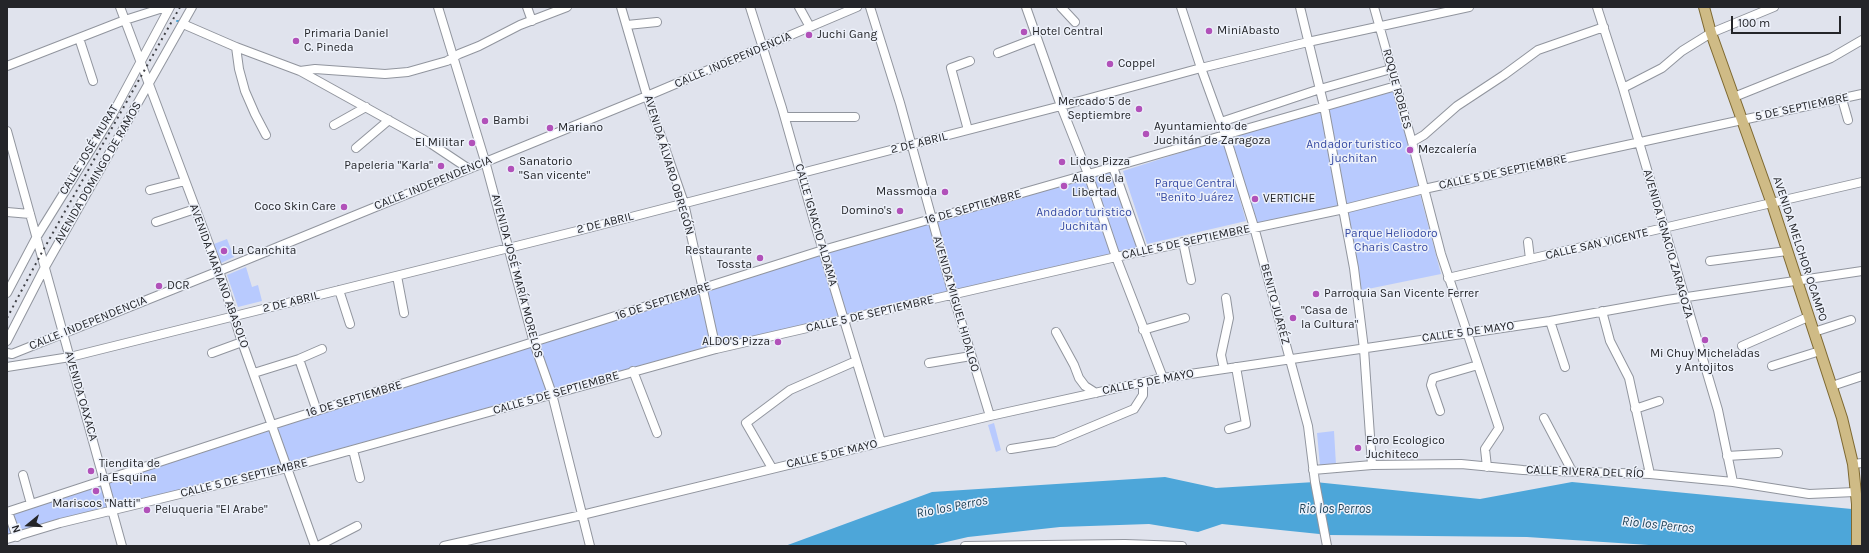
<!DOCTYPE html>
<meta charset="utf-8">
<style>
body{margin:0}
#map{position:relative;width:1869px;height:553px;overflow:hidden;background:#e0e3ed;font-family:Karla,sans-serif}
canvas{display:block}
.frame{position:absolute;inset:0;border:8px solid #242529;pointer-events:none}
.north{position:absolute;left:8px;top:505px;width:40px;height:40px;-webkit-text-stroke:3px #edf1fa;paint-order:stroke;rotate:252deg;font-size:11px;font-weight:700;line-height:16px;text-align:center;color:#242529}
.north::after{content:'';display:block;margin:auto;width:14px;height:18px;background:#242529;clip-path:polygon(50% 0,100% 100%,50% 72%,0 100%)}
.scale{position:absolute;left:1731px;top:16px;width:110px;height:18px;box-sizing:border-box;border:2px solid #242529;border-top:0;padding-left:5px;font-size:12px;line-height:14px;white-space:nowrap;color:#242529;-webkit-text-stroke:3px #edf1fa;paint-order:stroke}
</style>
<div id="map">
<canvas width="1869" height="553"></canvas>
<div class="frame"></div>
<div class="north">N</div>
<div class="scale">100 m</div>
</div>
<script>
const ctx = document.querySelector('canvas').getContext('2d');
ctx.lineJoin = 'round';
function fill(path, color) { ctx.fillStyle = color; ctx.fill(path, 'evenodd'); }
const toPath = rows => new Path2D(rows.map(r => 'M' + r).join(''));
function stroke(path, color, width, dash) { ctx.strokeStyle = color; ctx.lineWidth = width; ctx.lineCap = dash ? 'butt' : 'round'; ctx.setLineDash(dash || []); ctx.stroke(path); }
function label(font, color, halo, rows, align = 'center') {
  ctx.font = font + ' Karla,sans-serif'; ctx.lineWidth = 3; ctx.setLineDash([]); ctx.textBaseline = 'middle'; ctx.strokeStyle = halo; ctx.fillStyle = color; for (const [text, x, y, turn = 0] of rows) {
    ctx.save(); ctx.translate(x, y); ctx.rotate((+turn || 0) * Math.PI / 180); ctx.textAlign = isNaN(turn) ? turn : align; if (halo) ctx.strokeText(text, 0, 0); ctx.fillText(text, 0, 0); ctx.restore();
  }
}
fill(toPath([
 [1396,86,1424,189,1420,194,1441,274,1358,291,1344,209,1254,227,1225,134],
 [1223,139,1246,221,1147,244,1123,171],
 [1113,167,1143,252,716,349,7,539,7,512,703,287],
 [227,239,234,257,221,263,214,244],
 [246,267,252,287,258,285,262,301,238,307,227,275],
 [994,423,1001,450,996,452,988,425],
 [1334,431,1336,465,1320,466,1317,433]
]), '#b8cafe');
fill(toPath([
 [1165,477,1216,488,1315,482,1480,499,1572,482,1862,510,1862,546,1664,546,1527,537,1329,535,1222,524,1198,532,1149,524,1060,527,968,537,929,546,785,546,932,492]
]), '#4da6d9');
stroke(toPath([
 [177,21,179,21]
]), '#4da6d9', 2);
const minor = toPath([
 [120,7,219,271,242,342,315,546],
 [438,7,485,161,534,343,552,394,590,546],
 [527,7,532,21],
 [621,7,647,96,684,203,716,349],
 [750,7,782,108,814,221,881,442],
 [799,7,810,27],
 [870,7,900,103,953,295,990,416],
 [1026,7,1061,106,1088,174,1116,257,1163,378],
 [1061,7,1075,22],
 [1181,7,1201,68,1225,134,1254,227,1308,426,1315,482,1327,546],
 [1300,7,1324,106,1354,268,1364,349,1372,465],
 [1374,7,1412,142,1441,254,1499,428,1485,449,1487,467],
 [1597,7,1623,88,1718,410,1733,482],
 [183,24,236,47,300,71,430,143,469,169],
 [627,25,657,22],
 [79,38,93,81],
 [236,47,239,69,245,91,255,114,266,135],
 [998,53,1037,38],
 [7,66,125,20,166,7],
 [300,71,315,69,385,74,408,72,447,61,459,54,479,46,520,25,567,7],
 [1623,88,1662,68,1682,51,1711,33,1774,7],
 [1734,97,1831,58,1862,40],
 [1842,99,1848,120],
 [785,117,855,117],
 [1221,122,1320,89,1391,69],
 [334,125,366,107],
 [968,130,951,68,970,61],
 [7,131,122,546],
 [1412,142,1424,135,1457,106,1504,75,1538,50,1604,27],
 [356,148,389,120],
 [1113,167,1143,252],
 [150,190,185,181],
 [7,212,30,214],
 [156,222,195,209],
 [1183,242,1191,280],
 [1528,242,1530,259],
 [1710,261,1787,251],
 [397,276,404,313],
 [1448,278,1862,182],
 [339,290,350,324],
 [7,293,36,238,111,117,170,7],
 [1602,311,1610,341,1629,378,1650,474],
 [1550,321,1565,367],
 [1143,330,1185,318],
 [1056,332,1074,365,1079,378,1085,386,1096,393],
 [1814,332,1851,320],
 [7,341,45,267,192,7],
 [1742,346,1808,317],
 [7,353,12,354,219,271,647,96,857,7],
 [212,353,242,342],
 [299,359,317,411],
 [929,363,971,356],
 [1772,366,1820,351],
 [7,367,70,357,581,230,1061,106,1201,68,1308,42,1469,7],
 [1224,369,1221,355,1229,318,1226,298],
 [633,371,657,433],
 [254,373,299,359,322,349],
 [1832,386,1862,376],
 [1635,409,1659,401],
 [1440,411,1431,385,1433,378,1478,365],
 [1544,418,1572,471],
 [1229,429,1246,424,1236,367],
 [1011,449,1055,442,1134,409,1143,395,1143,382],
 [353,450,360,478],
 [1727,456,1778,453],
 [1853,464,1862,463],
 [772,468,746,423,790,390,856,361],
 [1313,470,1372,465,1461,464,1523,470,1650,474,1733,482,1809,494,1855,492],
 [23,475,31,504],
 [7,512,272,425,823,250,1396,86],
 [8,512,17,537],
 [7,539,60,523,287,468,716,349,1116,257,1344,209,1424,189,1862,94],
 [318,546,357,526],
 [444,546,582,515,990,416,1163,378,1550,321,1667,300,1862,271],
 [965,546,1125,544,1182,546]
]);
const major = toPath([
 [1704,7,1711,33,1772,204,1842,418,1853,464,1857,504,1857,546]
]);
stroke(minor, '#91959e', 10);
stroke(major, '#7e6931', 12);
stroke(minor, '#fff', 8);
stroke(major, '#cfbb86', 10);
stroke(toPath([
 [7,318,41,254,180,7]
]), '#414247', 2, [2, 4]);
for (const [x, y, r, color] of [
 [1209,31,4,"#b151b9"],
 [1024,32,4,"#b151b9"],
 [809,35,4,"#b151b9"],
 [296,41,4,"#b151b9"],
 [1110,64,4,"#b151b9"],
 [1139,109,4,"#b151b9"],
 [485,121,4,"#b151b9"],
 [550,128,4,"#b151b9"],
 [1146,134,4,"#b151b9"],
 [472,143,4,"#b151b9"],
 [1410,150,4,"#b151b9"],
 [1062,162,4,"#b151b9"],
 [441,166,4,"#b151b9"],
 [511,169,4,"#b151b9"],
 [1064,186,4,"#b151b9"],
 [945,192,4,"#b151b9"],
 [1255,199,4,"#b151b9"],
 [344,207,4,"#b151b9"],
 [900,211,4,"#b151b9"],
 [224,251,4,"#b151b9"],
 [760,258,4,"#b151b9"],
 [159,286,4,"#b151b9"],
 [1316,294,4,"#b151b9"],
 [1293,318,4,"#b151b9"],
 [1705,340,4,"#b151b9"],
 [778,342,4,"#b151b9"],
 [1358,448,4,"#b151b9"],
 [91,471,4,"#b151b9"],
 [96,491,4,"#b151b9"],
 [147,510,4,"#b151b9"]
]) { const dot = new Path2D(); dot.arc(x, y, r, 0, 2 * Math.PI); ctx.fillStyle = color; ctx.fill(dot); stroke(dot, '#edf1fa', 1.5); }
label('12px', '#242529', '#edf1fa', [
 ["MiniAbasto",1217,31],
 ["Hotel Central",1032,32],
 ["Primaria Daniel",304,34],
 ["C. Pineda",304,48],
 ["Juchi Gang",817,35],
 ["Coppel",1118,64],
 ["Mercado 5 de",1131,102,"right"],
 ["Septiembre",1131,116,"right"],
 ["Bambi",493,121],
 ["Ayuntamiento de",1154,127],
 ["Juchitán de Zaragoza",1154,141],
 ["Mariano",558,128],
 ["El Militar",464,143,"right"],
 ["Mezcalería",1418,150],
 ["Sanatorio",519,162],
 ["\"San vicente\"",519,176],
 ["Lidos Pizza",1070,162],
 ["Papeleria \"Karla\"",433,166,"right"],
 ["Alas de la",1072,179],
 ["Libertad",1072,193],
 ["Massmoda",937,192,"right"],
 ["VERTICHE",1263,199],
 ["Coco Skin Care",336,207,"right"],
 ["Domino's",892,211,"right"],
 ["La Canchita",232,251],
 ["Restaurante",752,251,"right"],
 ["Tossta",752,265,"right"],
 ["DCR",167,286],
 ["Parroquia San Vicente Ferrer",1324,294],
 ["\"Casa de",1301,311],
 ["la Cultura\"",1301,325],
 ["ALDO'S Pizza",770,342,"right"],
 ["Mi Chuy Micheladas",1705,354,"center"],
 ["y Antojitos",1705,368,"center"],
 ["Foro Ecologico",1366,441],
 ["Juchiteco",1366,455],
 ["Tiendita de",99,464],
 ["la Esquina",99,478],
 ["Mariscos \"Natti\"",96,504,"center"],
 ["Peluqueria \"El Arabe\"",155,510]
], 'left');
label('12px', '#242529', '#edf1fa', [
 ["CALLE. INDEPENDENCIA",733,60,-23],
 ["ROQUE ROBLES",1397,89,75],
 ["5 DE SEPTIEMBRE",1802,107,-12],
 ["2 DE ABRIL",919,143,-14],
 ["CALLE JOSÉ MURAT",89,150,-59],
 ["AVENIDA ÁLVARO OBREGÓN",669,165,73],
 ["CALLE 5 DE SEPTIEMBRE",1503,172,-12],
 ["AVENIDA DOMINGO DE RAMOS",98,173,-60],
 ["CALLE. INDEPENDENCIA",433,183,-22],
 ["16 DE SEPTIEMBRE",973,207,-16],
 ["2 DE ABRIL",605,223,-14],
 ["CALLE IGNACIO ALDAMA",816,225,74],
 ["CALLE 5 DE SEPTIEMBRE",1186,242,-12],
 ["CALLE SAN VICENTE",1597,244,-13],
 ["AVENIDA IGNACIO ZARAGOZA",1668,244,74],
 ["AVENIDA MELCHOR OCAMPO",1800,249,72],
 ["AVENIDA MARIANO ABASOLO",219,276,70],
 ["AVENIDA JOSÉ MARÍA MORELOS",517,276,75],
 ["16 DE SEPTIEMBRE",663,301,-18],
 ["2 DE ABRIL",291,302,-14],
 ["AVENIDA MIGUEL HIDALGO",956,304,74],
 ["BENITO JUARÉZ",1275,304,75],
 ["CALLE 5 DE SEPTIEMBRE",870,314,-13],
 ["CALLE. INDEPENDENCIA",88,323,-22],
 ["CALLE 5 DE MAYO",1468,332,-8],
 ["CALLE 5 DE MAYO",1148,382,-11],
 ["CALLE 5 DE SEPTIEMBRE",556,393,-16],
 ["AVENIDA OAXACA",81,396,74],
 ["16 DE SEPTIEMBRE",354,399,-17],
 ["CALLE 5 DE MAYO",832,454,-13],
 ["CALLE RIVERA DEL RÍO",1585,472,2],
 ["CALLE 5 DE SEPTIEMBRE",244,478,-14]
]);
label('12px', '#384ca4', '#edf1fa', [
 ["Andador turistico",1354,145],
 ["juchitan",1354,159],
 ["Parque Central",1195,184],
 ["\"Benito Juárez",1195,198],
 ["Andador turistico",1084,213],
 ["Juchitan",1084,227],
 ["Parque Heliodoro",1391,234],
 ["Charis Castro",1391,248]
]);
label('italic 13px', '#1e4359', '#edf1fa', [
 ["Rio los Perros",952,507,-11],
 ["Rio los Perros",1335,509],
 ["Rio los Perros",1658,525,6]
]);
</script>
